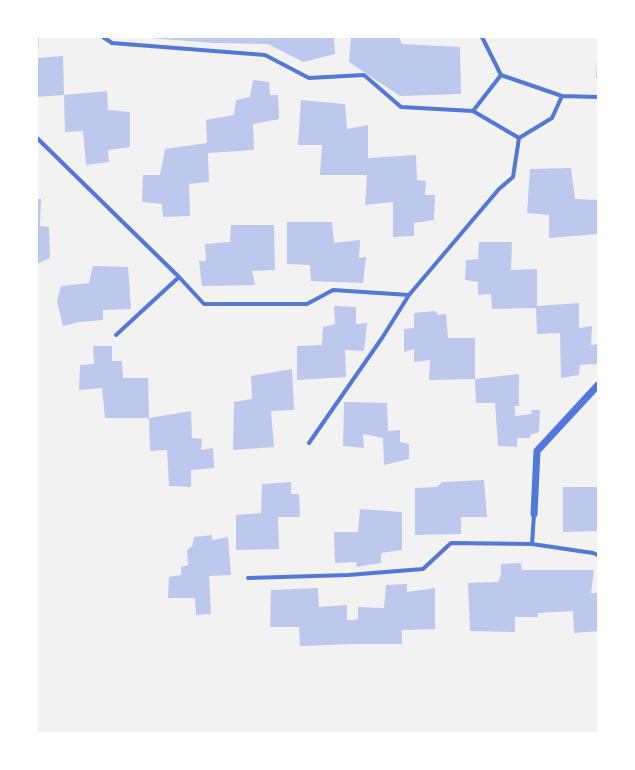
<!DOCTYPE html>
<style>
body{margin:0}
#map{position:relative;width:635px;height:770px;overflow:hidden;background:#f2f2f2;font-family:"IBM Plex Sans",sans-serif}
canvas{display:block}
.frame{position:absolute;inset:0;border:38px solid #fff;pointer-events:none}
</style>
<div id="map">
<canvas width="635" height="770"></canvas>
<div class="frame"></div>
</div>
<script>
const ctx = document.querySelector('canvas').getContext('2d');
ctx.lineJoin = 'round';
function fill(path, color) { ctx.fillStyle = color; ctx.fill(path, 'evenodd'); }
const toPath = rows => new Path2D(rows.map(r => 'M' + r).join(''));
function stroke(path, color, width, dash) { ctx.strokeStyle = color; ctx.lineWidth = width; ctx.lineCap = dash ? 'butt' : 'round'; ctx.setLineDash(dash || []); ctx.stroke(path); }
fill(toPath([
 [37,37,39,37,38,55,37,55],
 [150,37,334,37,335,54,303,62,268,44,214,43,150,38],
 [351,37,399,37,402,44,460,47,461,94,400,96,349,62],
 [63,56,64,95,37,97,37,58],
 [597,59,598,59,598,78,596,78],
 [253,80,269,82,270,95,278,95,279,119,253,124,254,150,208,153,209,182,189,184,190,216,163,217,162,204,142,202,143,175,160,175,165,149,207,143,206,120,234,115,236,100,250,97],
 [107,91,108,110,130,112,130,147,108,150,109,162,86,165,83,131,65,132,64,95],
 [301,100,345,104,347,129,368,125,368,158,416,155,417,180,426,181,425,195,435,195,434,220,414,223,414,236,393,237,393,202,365,205,367,175,320,175,322,145,298,145],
 [571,168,575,199,598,200,598,234,549,238,549,215,527,213,530,169],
 [37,199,41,199,40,226,49,227,50,258,37,264],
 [287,222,332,222,334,243,360,240,359,258,366,257,363,283,311,281,310,265,287,264],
 [231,225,274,225,275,270,252,271,255,285,202,286,199,261,206,261,205,244,230,242],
 [479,242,512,242,511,270,537,269,537,306,579,303,579,328,592,326,591,345,598,344,598,364,580,365,579,375,561,378,560,333,537,334,536,308,492,309,491,294,478,295,478,282,465,280,466,260,478,259],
 [93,266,128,267,131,309,103,310,103,320,79,322,63,326,57,301,61,286,89,283],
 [334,306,356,307,356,324,367,323,364,351,345,350,346,377,297,380,297,346,322,345,323,327,335,324],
 [435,311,438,315,446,314,448,338,475,338,475,379,519,374,519,406,515,406,515,416,532,414,531,410,540,410,539,432,530,435,530,438,517,438,517,447,498,446,495,403,476,403,475,379,429,380,430,360,414,362,414,349,404,352,404,329,414,328,414,313],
 [93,346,112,346,112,361,122,361,123,378,148,378,149,418,105,418,102,388,79,390,80,365,94,364],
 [292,369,294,410,271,411,274,447,233,450,234,402,252,399,251,376],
 [344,402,387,403,388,431,400,430,400,442,409,444,409,459,384,465,383,438,363,434,364,448,343,446],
 [191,411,192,438,202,439,201,450,213,448,214,468,191,470,191,487,169,486,167,450,150,451,149,418],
 [484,480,487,517,461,517,461,534,415,535,415,488,437,487,442,482],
 [291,482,291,494,299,494,300,517,278,517,279,549,236,550,236,515,261,513,262,484],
 [563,487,598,487,598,531,563,532],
 [360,509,402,512,402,550,381,553,381,563,356,567,357,562,335,563,334,532,358,532],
 [212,535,212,540,228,537,231,575,209,576,211,614,196,615,195,598,168,598,169,577,181,575,181,567,188,565,187,550,192,546,194,537],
 [521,563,522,570,594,570,591,593,598,593,598,631,574,633,573,611,538,613,538,617,515,617,515,632,470,631,468,583,498,582,501,575,501,564],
 [407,584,407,592,435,588,435,629,402,630,402,644,354,644,300,646,299,627,270,627,271,590,318,588,319,607,347,605,347,620,353,620,358,619,358,607,384,608,386,585]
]), '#bdc9ec');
stroke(toPath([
 [103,37,112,43,265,55,309,78,364,75,401,107,473,111,519,138],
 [482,37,501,75],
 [562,96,598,97],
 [37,138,179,277,204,304,307,304,333,290,409,295,499,189,513,177,519,138,552,118,562,96,501,75,473,111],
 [116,335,179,277],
 [309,443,382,338,409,295],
 [534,514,532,544,593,553,598,555],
 [248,578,348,575,423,569,451,543,532,544]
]), '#5277de', 4);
stroke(toPath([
 [534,514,537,451,598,385]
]), '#5277de', 7);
</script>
